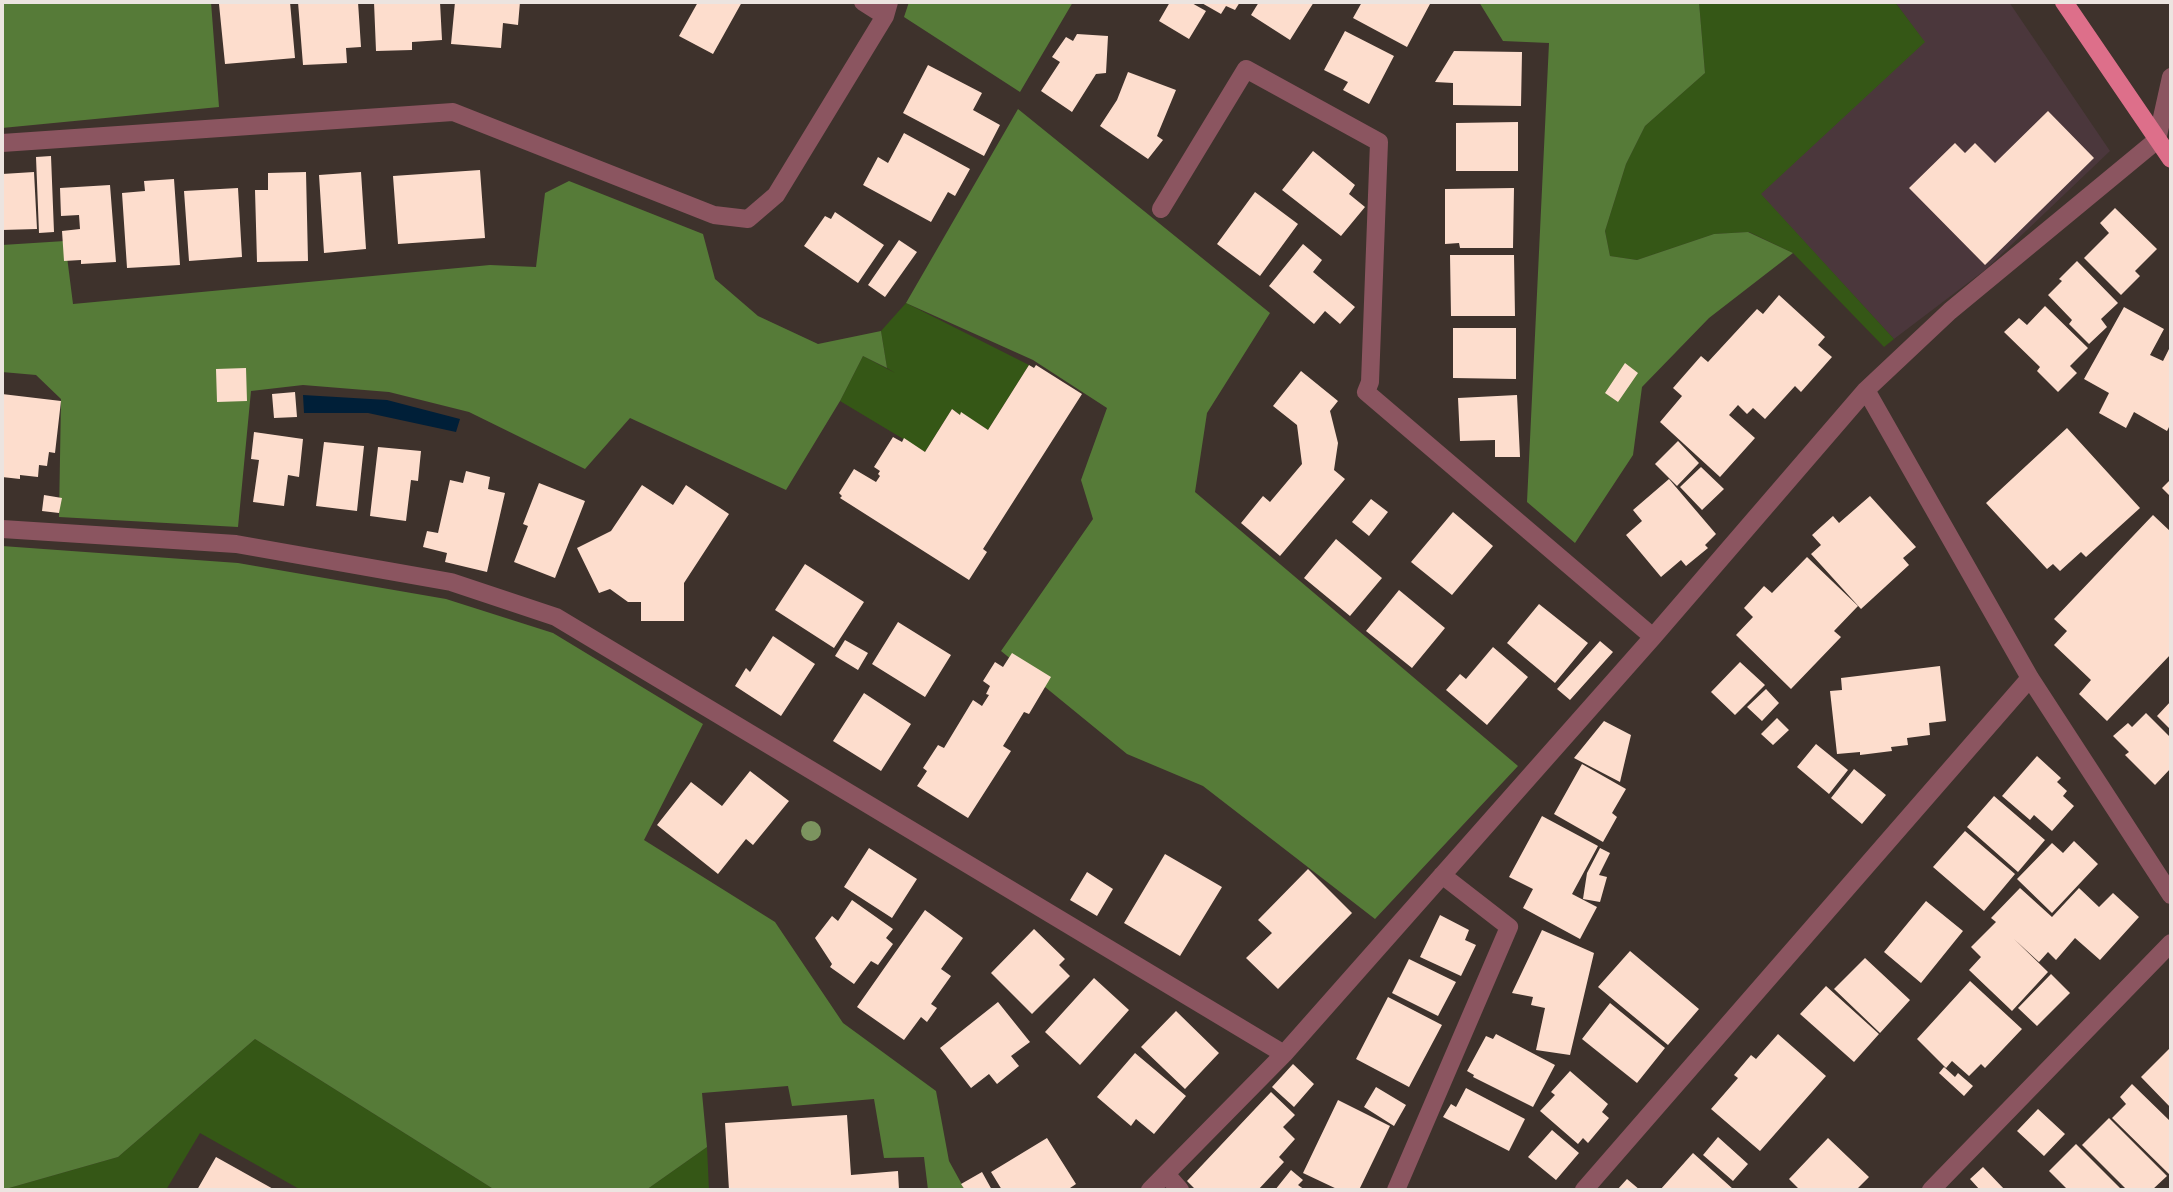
<!DOCTYPE html>
<style>
body{margin:0}
#map{position:relative;width:2173px;height:1192px;overflow:hidden;background:#3e322c;font-family:"Titillium Web",sans-serif}
canvas{display:block}
.frame{position:absolute;inset:0;border:4px solid #ece4e0;pointer-events:none}
</style>
<div id="map">
<canvas width="2173" height="1192"></canvas>
<div class="frame"></div>
</div>
<script>
const ctx = document.querySelector('canvas').getContext('2d');
ctx.lineJoin = 'round';
function fill(path, color) { ctx.fillStyle = color; ctx.fill(path, 'evenodd'); }
const toPath = rows => new Path2D(rows.map(r => 'M' + r).join(''));
function stroke(path, color, width, dash) { ctx.strokeStyle = color; ctx.lineWidth = width; ctx.lineCap = dash ? 'butt' : 'round'; ctx.setLineDash(dash || []); ctx.stroke(path); }
fill(toPath([
 [1895,2,2009,2,2110,151,1985,270,1894,339,1760,194,1924,42]
]), '#4b373c');
fill(toPath([
 [1699,2,1895,2,1925,42,1761,194,1894,339,1884,347,1793,253,1749,232,1714,234,1637,260,1610,256,1605,231,1626,164,1645,126,1705,73],
 [906,303,1029,365,988,430,962,413,960,415,952,409,925,452,840,401,863,356,895,373,887,368,881,331],
 [255,1039,495,1190,301,1190,200,1133,166,1190,2,1190,118,1157],
 [707,1147,709,1190,646,1190]
]), '#355716');
fill(toPath([
 [2,2,211,2,219,107,2,128],
 [909,2,1073,2,1020,92,904,17],
 [1479,2,1699,2,1705,73,1645,126,1626,164,1605,231,1610,256,1637,260,1714,234,1748,232,1793,253,1709,318,1642,387,1633,455,1575,543,1527,502,1549,43,1503,41],
 [1018,109,1270,313,1207,413,1195,492,1518,766,1375,919,1203,786,1127,754,1001,651,1093,519,1081,480,1107,408,1033,360,906,303],
 [569,181,703,234,715,279,758,316,818,344,881,331,887,368,863,356,840,401,786,490,630,418,585,469,469,412,389,392,303,385,251,391,238,527,59,517,61,399,36,375,2,372,2,245,65,241,73,304,490,265,536,267,545,193],
 [2,546,238,563,446,599,553,633,703,724,644,840,775,922,843,1023,936,1091,949,1161,965,1190,928,1190,924,1157,884,1158,874,1099,792,1106,788,1086,702,1093,707,1147,646,1190,495,1190,255,1039,118,1157,2,1190]
]), '#567b38');
fill(toPath([
 [303,395,387,400,460,419,456,432,368,413,304,413]
]), '#001f38');
fill(toPath([
 [250,2,290,2,295,58,225,64,219,4],
 [298,2,358,2,361,47,346,48,347,63,303,65],
 [374,2,440,2,442,40,412,42,412,50,376,51],
 [455,2,520,2,518,25,503,23,501,48,451,44],
 [698,2,742,2,713,54,679,36],
 [1170,2,1190,2,1206,11,1189,39,1159,21],
 [1200,2,1240,2,1235,10,1226,6,1221,14],
 [1259,2,1314,2,1290,40,1251,15],
 [1362,2,1426,2,1430,4,1407,47,1353,18],
 [1345,31,1394,56,1369,104,1343,90,1348,82,1324,70],
 [1077,34,1108,36,1106,73,1096,74,1072,112,1041,91,1060,62,1052,57,1066,37,1073,41],
 [1454,51,1522,52,1521,106,1453,105,1453,83,1435,82],
 [928,65,982,93,973,110,1000,125,984,156,903,113],
 [1128,72,1176,90,1157,136,1163,140,1148,159,1100,126,1117,100],
 [2048,111,2094,158,1985,265,1909,188,1955,143,1965,153,1975,143,1995,163],
 [1518,122,1518,171,1456,171,1456,123],
 [904,133,970,169,955,196,948,192,931,222,863,185,878,157,888,163],
 [1313,151,1355,185,1349,194,1365,207,1341,236,1282,190],
 [51,156,54,232,39,233,36,157],
 [480,170,485,238,398,244,393,176],
 [34,172,37,229,2,230,2,174],
 [306,172,308,261,257,262,255,190,268,190,268,173],
 [361,172,366,249,324,253,319,175],
 [174,179,180,265,127,268,122,193,145,191,144,181],
 [110,185,116,262,81,264,81,260,64,261,62,231,80,229,79,215,61,216,60,188],
 [238,188,242,257,189,261,184,191],
 [1514,188,1513,248,1460,248,1459,243,1445,244,1445,189],
 [1255,192,1298,224,1260,276,1217,244],
 [2115,208,2157,249,2135,271,2140,276,2121,295,2084,258,2109,233,2100,223],
 [835,212,884,245,858,283,804,246,825,216,831,219],
 [899,240,917,252,885,297,868,285],
 [1303,244,1322,260,1313,272,1355,307,1340,324,1325,311,1314,324,1269,286],
 [1450,255,1514,255,1515,316,1451,316],
 [2077,261,2118,303,2101,319,2107,327,2089,344,2069,324,2072,320,2048,295,2062,281,2059,279],
 [1779,295,1825,337,1818,345,1832,357,1801,392,1795,386,1765,419,1753,408,1747,414,1738,405,1729,415,1755,438,1720,477,1660,422,1682,396,1673,388,1701,356,1708,362,1757,309,1763,314],
 [2045,306,2088,348,2070,366,2077,373,2058,392,2037,371,2040,367,2004,332,2019,318,2027,325],
 [2124,307,2164,329,2150,355,2163,361,2169,349,2171,350,2171,423,2167,431,2134,412,2126,428,2099,413,2109,393,2084,379],
 [1453,328,1516,328,1516,379,1453,378],
 [1625,363,1638,373,1618,402,1605,393],
 [1029,365,1034,368,1036,365,1082,394,983,549,987,552,969,580,840,498,842,496,839,493,854,469,876,482,880,476,878,474,880,471,874,467,893,437,902,442,904,438,925,452,952,409,960,415,961,412,988,430],
 [246,368,247,401,217,402,216,369],
 [1301,371,1338,401,1330,411,1338,443,1334,470,1345,479,1280,556,1241,523,1263,496,1270,502,1302,464,1297,425,1273,406],
 [295,392,297,417,274,418,272,394],
 [2,394,61,401,55,453,49,452,47,466,39,465,38,477,20,475,20,479,2,477],
 [1517,395,1520,457,1495,457,1495,440,1460,441,1458,398],
 [2067,428,2140,508,2086,557,2081,552,2060,571,2053,564,2047,569,1986,503],
 [254,432,303,439,299,477,288,475,284,506,253,502,259,460,251,459],
 [1678,441,1699,463,1677,486,1655,464],
 [324,442,364,446,357,511,316,506],
 [378,447,421,451,418,481,411,480,406,521,370,516],
 [1701,467,1724,489,1702,510,1680,487],
 [466,471,490,477,488,489,505,493,487,572,445,562,447,553,423,547,427,531,438,533,450,480,463,483],
 [1669,479,1716,534,1705,545,1708,548,1686,566,1681,560,1661,577,1626,535,1642,521,1633,510],
 [2171,479,2171,497,2162,488],
 [539,483,585,501,555,578,514,562,528,526,523,524],
 [642,485,673,505,686,485,729,514,684,583,684,621,641,621,641,602,628,602,610,589,599,593,577,548,611,531],
 [44,495,62,498,59,513,42,511],
 [1870,496,1916,547,1903,558,1909,565,1861,609,1811,554,1821,545,1812,535,1833,516,1839,523],
 [1371,499,1388,512,1369,536,1352,522],
 [1453,512,1493,546,1452,595,1411,562],
 [2153,515,2171,532,2171,654,2107,721,2079,694,2091,680,2054,645,2067,631,2054,619],
 [1336,539,1382,578,1350,616,1304,578],
 [1807,557,1858,606,1834,631,1841,637,1791,689,1736,635,1753,617,1744,608,1764,586,1772,593],
 [805,564,864,602,834,648,775,610],
 [1399,590,1445,628,1412,668,1366,631],
 [1539,604,1588,643,1555,683,1507,643],
 [898,622,951,655,925,697,872,664],
 [773,636,815,664,781,716,735,686,746,668,750,672],
 [845,640,868,653,858,670,835,656],
 [1600,641,1613,652,1570,700,1557,689],
 [1493,647,1528,677,1487,725,1446,690,1460,674,1466,679],
 [1012,653,1051,677,1029,714,1024,712,1003,746,1011,751,968,818,917,786,927,771,923,768,938,745,944,748,973,700,982,706,989,695,986,694,990,686,983,681,995,662,1003,667],
 [1740,662,1765,685,1735,715,1711,692],
 [1940,666,1946,721,1929,723,1930,735,1907,738,1908,745,1891,747,1892,751,1860,755,1860,752,1837,754,1830,691,1842,690,1841,678],
 [1766,689,1779,703,1762,721,1747,707],
 [864,693,911,724,881,771,833,741],
 [2171,701,2171,730,2157,716],
 [2146,713,2171,738,2171,768,2155,785,2125,755,2129,752,2113,736,2128,723,2132,727],
 [1777,718,1789,730,1773,745,1761,734],
 [1604,721,1631,735,1620,782,1574,758],
 [1816,744,1848,770,1829,794,1797,767],
 [2037,756,2061,778,2057,782,2067,791,2063,796,2074,806,2052,831,2034,815,2030,820,2002,796],
 [1582,764,1626,789,1612,813,1617,817,1603,842,1554,814],
 [1854,769,1886,795,1862,824,1831,798],
 [750,771,789,801,753,845,746,839,718,874,657,825,691,782,722,806],
 [1994,796,2045,840,2018,872,1967,827],
 [1542,816,1598,846,1572,894,1597,907,1580,939,1523,908,1533,889,1509,877],
 [1965,831,2015,874,1984,911,1933,867],
 [2074,841,2098,864,2052,913,2017,879,2052,843,2063,853],
 [869,848,917,879,892,918,844,887],
 [1600,848,1610,853,1599,875,1607,877,1600,902,1583,899,1587,873],
 [1165,854,1222,887,1180,956,1124,923],
 [1308,869,1352,913,1278,989,1246,958,1272,933,1258,920],
 [1087,872,1113,889,1097,916,1070,900],
 [2020,888,2052,917,2079,888,2099,907,2113,893,2139,917,2100,960,2075,938,2056,960,2048,952,2039,962,2014,939,2048,972,2012,1011,1969,970,1981,957,1971,947,1996,922,1991,918],
 [852,900,893,929,886,938,893,944,878,965,871,961,854,984,830,967,832,964,815,938,832,916,838,921],
 [1926,901,1963,931,1921,983,1884,952],
 [925,910,963,938,941,969,951,976,931,1004,937,1008,927,1022,921,1017,904,1040,857,1007],
 [1440,915,1469,930,1465,940,1476,945,1461,976,1420,957],
 [1034,929,1065,959,1059,965,1070,976,1032,1014,991,973],
 [1542,930,1594,953,1570,1055,1536,1050,1545,1008,1531,1005,1533,997,1512,993],
 [1630,951,1699,1009,1668,1045,1598,987],
 [1865,958,1910,1000,1880,1033,1834,989],
 [1409,959,1456,982,1438,1016,1392,993],
 [2051,974,2070,993,2037,1026,2018,1008],
 [1094,978,1129,1010,1080,1065,1045,1032],
 [1970,981,2022,1029,1985,1068,1981,1064,1969,1076,1952,1061,1946,1068,1917,1039],
 [1826,986,1879,1034,1854,1062,1800,1014],
 [1388,997,1442,1025,1409,1087,1356,1059],
 [998,1002,1030,1042,1011,1056,1019,1066,997,1084,989,1074,971,1088,940,1048],
 [1610,1003,1665,1048,1637,1083,1582,1039],
 [1176,1011,1219,1053,1185,1089,1141,1047],
 [1496,1034,1555,1065,1533,1107,1473,1077,1474,1075,1467,1071,1486,1036,1493,1039],
 [1778,1034,1826,1076,1760,1151,1711,1109,1738,1078,1734,1075,1751,1055,1756,1059],
 [2171,1047,2171,1108,2141,1077],
 [1135,1053,1186,1096,1154,1134,1136,1119,1131,1126,1097,1097],
 [1293,1064,1314,1084,1294,1107,1272,1087],
 [1944,1067,1955,1077,1958,1073,1973,1086,1964,1096,1939,1073],
 [1570,1071,1608,1104,1602,1112,1609,1118,1588,1143,1583,1138,1578,1144,1540,1111,1555,1095,1551,1092],
 [2132,1084,2171,1122,2171,1176,2112,1118,2126,1104,2120,1097],
 [1376,1087,1406,1105,1394,1126,1364,1107],
 [1466,1088,1525,1119,1509,1151,1443,1117,1451,1104,1456,1107],
 [1271,1092,1295,1115,1283,1127,1295,1139,1279,1157,1284,1162,1258,1190,1196,1190,1187,1181],
 [1338,1100,1390,1126,1359,1190,1339,1190,1303,1173],
 [2038,1109,2065,1134,2044,1156,2017,1131],
 [847,1115,851,1175,898,1171,899,1190,729,1190,725,1123],
 [2109,1118,2167,1176,2152,1190,2127,1190,2082,1145],
 [1552,1130,1579,1153,1556,1180,1528,1157],
 [1718,1137,1748,1164,1733,1181,1703,1155],
 [1047,1138,1076,1184,1067,1190,1002,1190,991,1172],
 [1828,1138,1869,1177,1856,1190,1800,1190,1789,1179],
 [2076,1144,2122,1190,2068,1190,2049,1171],
 [1693,1153,1733,1189,1732,1190,1660,1190],
 [216,1157,275,1190,197,1190],
 [1983,1167,2005,1190,1980,1190,1970,1179],
 [1291,1170,1303,1180,1298,1185,1305,1190,1275,1190],
 [982,1172,992,1190,965,1190,961,1184],
 [1627,1179,1640,1190,1617,1190]
]), '#fdddcd');
stroke(toPath([
 [863,2,885,16],
 [2,143,453,112,714,215,748,219,776,195,885,16,889,2],
 [1161,209,1246,69,1379,142,1370,382,1366,392,1653,637],
 [1866,390,2030,678,2171,895],
 [2,529,236,544,451,582,556,617,1284,1054],
 [1166,1174,1180,1190],
 [1150,1190,1284,1054,1653,637,1866,390,1950,311,2157,140,2171,77],
 [1396,1190,1509,927,1442,875],
 [1584,1190,2030,678],
 [1931,1190,2171,943]
]), '#8b5560', 18);
stroke(toPath([
 [2064,2,2171,159]
]), '#dd6f8a', 18);
ctx.fillStyle = '#7c945f';
for (const [x, y] of [
 [811,831]
]) { ctx.beginPath(); ctx.arc(x, y, 10, 0, 2 * Math.PI); ctx.fill(); }
</script>
